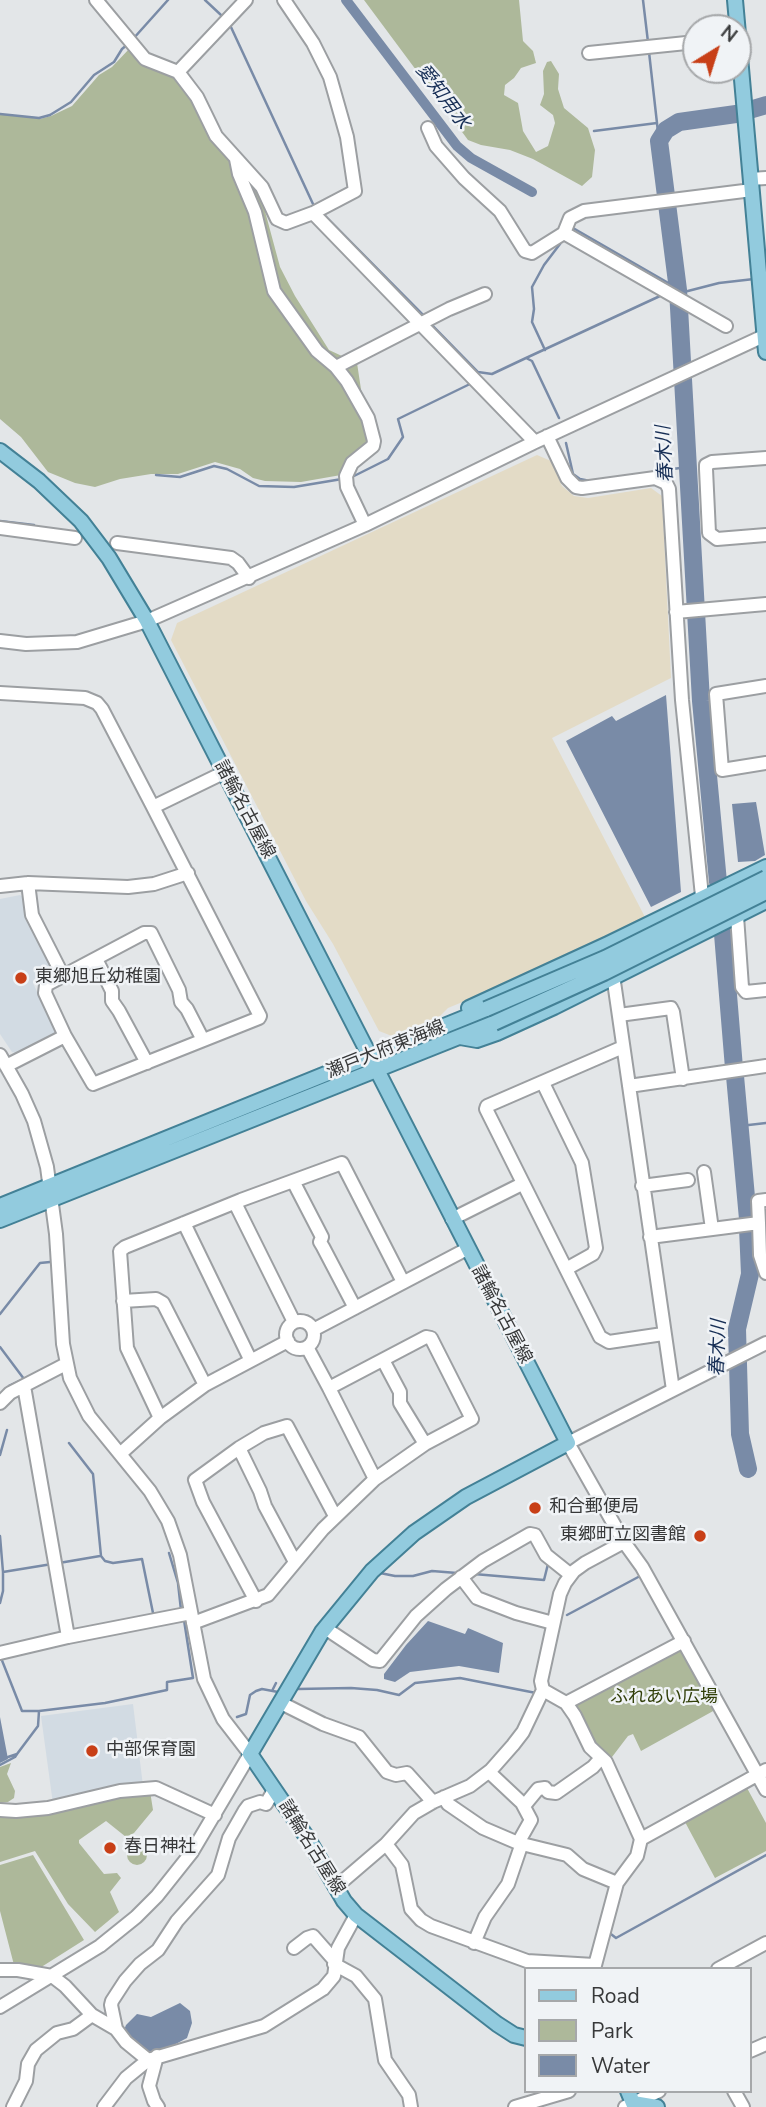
<!DOCTYPE html>
<meta charset="utf-8">
<style>
body{margin:0}
#map{position:relative;width:766px;height:2107px;overflow:hidden;background:#e3e6e8;font-family:"Nunito Sans",sans-serif}
canvas{display:block}
.legend{position:absolute;left:524px;top:1967px;width:228px;height:126px;box-sizing:border-box;background:#f0f3f6;border:2px solid #a6a8aa;margin:0;padding:9px 12px;list-style:none;font-size:21px;color:#373839}
.legend li{display:flex;align-items:center;gap:14px;height:35px}
.legend b{width:35px;border:2px solid #a6a8aa}
.north{position:absolute;left:682px;top:14px;width:70px;height:70px;box-sizing:border-box;background:#f0f3f6;border:2px solid #a6a8aa;border-radius:50%;rotate:38deg;font-size:19px;font-weight:700;line-height:28px;text-align:center;color:#373839}
.north::after{content:'';display:block;margin:auto;width:24px;height:32px;background:#c83f17;clip-path:polygon(50% 0,100% 100%,50% 72%,0 100%)}
</style>
<div id="map">
<canvas width="766" height="2107"></canvas>
<ul class="legend">
<li><b style="height:9px;background:#92cbde"></b>Road</li>
<li><b style="height:19px;background:#adb89a"></b>Park</li>
<li><b style="height:19px;background:#798ba7"></b>Water</li>
</ul>
<div class="north">N</div>
</div>
<script>
const ctx = document.querySelector('canvas').getContext('2d');
ctx.lineJoin = 'round';
function fill(path, color) { ctx.fillStyle = color; ctx.fill(path, 'evenodd'); }
const toPath = rows => new Path2D(rows.map(r => 'M' + r).join(''));
function stroke(path, color, width, dash) { ctx.strokeStyle = color; ctx.lineWidth = width; ctx.lineCap = dash ? 'butt' : 'round'; ctx.setLineDash(dash || []); ctx.stroke(path); }
function label(font, color, halo, rows, align = 'center') {
  ctx.font = font + ' "Nunito Sans","Noto Sans JP",sans-serif'; ctx.lineWidth = 5; ctx.setLineDash([]); ctx.textBaseline = 'middle'; ctx.strokeStyle = halo; ctx.fillStyle = color; for (const [text, x, y, turn = 0] of rows) {
    ctx.save(); ctx.translate(x, y); ctx.rotate((+turn || 0) * Math.PI / 180); ctx.textAlign = isNaN(turn) ? turn : align; if (halo) ctx.strokeText(text, 0, 0); ctx.fillText(text, 0, 0); ctx.restore();
  }
}
fill(toPath([
 [537,455,551,461,562,486,574,496,588,498,651,488,662,496,671,678,552,738,646,919,530,974,448,1008,433,1023,397,1038,379,1031,333,944,306,901,171,640,177,623]
]), '#e3dbc6');
fill(toPath([
 [20,895,26,899,53,967,51,974,33,983,57,1034,18,1054,12,1052,0,1034,0,899],
 [133,1704,143,1786,53,1804,41,1716]
]), '#d2dbe3');
fill(toPath([
 [364,0,519,0,523,41,533,51,536,63,521,68,514,78,505,85,504,95,518,103,523,131,536,152,548,146,555,123,553,115,540,105,544,94,543,71,547,62,551,61,559,74,558,89,564,108,588,128,595,150,592,177,582,186,533,159,510,150,481,145,468,140],
 [130,48,176,78,259,189,280,267,295,296,329,350,357,363,369,442,350,457,343,466,341,475,301,482,265,481,253,478,240,469,215,462,178,474,151,474,120,479,95,487,75,483,48,472,21,437,0,419,0,115,5,114,40,119,51,116,72,106,99,75,112,67],
 [681,1648,715,1710,641,1751,633,1734,628,1736,612,1757,604,1759,575,1706],
 [11,1763,7,1774,15,1791,14,1798,8,1802,0,1803,0,1767],
 [747,1788,766,1823,766,1851,715,1878,685,1822],
 [150,1791,153,1810,134,1833,126,1837,106,1821,79,1840,79,1843,104,1874,117,1873,121,1878,110,1892,119,1912,95,1932,68,1904,35,1851,0,1862,0,1813],
 '127 1855a10 10 0 1 1 20 0a10 10 0 1 1-20 0Z',
 [33,1855,84,1940,35,1971,14,1965,0,1911,0,1865]
]), '#adb89a');
fill(toPath([
 [666,695,681,892,651,907,566,741,612,716,616,721],
 [756,802,765,855,755,861,738,862,732,804],
 [428,1621,465,1634,468,1628,503,1643,499,1673,459,1666,410,1672,395,1682,384,1679,384,1674,406,1645],
 [0,1717,8,1759,0,1763],
 [180,2003,190,2011,192,2023,187,2038,172,2046,147,2054,135,2046,124,2030,126,2025,137,2014,151,2017]
]), '#798ba7');
stroke(toPath([
 [205,0,221,15],
 [643,0,648,42],
 [230,25,313,204],
 [133,39,168,0],
 [649,52,659,141],
 [0,114,39,118,50,115,71,102,94,75,114,62,122,49,128,44],
 [594,131,657,123],
 [323,214,423,315],
 [573,228,684,292,719,283,754,279],
 [432,325,478,372,492,374,526,358,532,361,559,418],
 [545,350,532,322,534,309,532,287,544,265,560,244],
 [526,358,660,296],
 [566,443,573,474,580,479,590,481],
 [652,472,687,467],
 [156,475,180,477,214,466,227,469,259,486,294,487,342,479],
 [350,478,388,459,403,437,398,419,472,383],
 [0,521,34,525],
 [740,1126,766,1123],
 [0,1314,40,1263,50,1262],
 [0,1347,24,1379,9,1386],
 [69,1443,93,1474,101,1556,105,1561,113,1563,142,1559,153,1613],
 [0,1455,7,1430],
 [0,1536,3,1572,3,1591,0,1603],
 [169,1553,178,1583,181,1610],
 [59,1563,100,1556],
 [3,1572,52,1564],
 [380,1573,395,1576,413,1576,432,1571,457,1573],
 [474,1574,544,1580,548,1564,549,1565],
 [567,1615,642,1575],
 [1,1658,22,1711,39,1711],
 [298,1689,351,1688,377,1690,399,1695,415,1683,460,1678,536,1693],
 [272,1691,276,1683],
 [237,1717,246,1714,250,1695,256,1691,262,1689,278,1692],
 [8,1757,17,1754,38,1726,39,1711,105,1703,167,1690,167,1682,193,1678,184,1620],
 [0,1765,15,1757,17,1754],
 [607,1931,616,1938,766,1855]
]), '#798ba7', 2.5);
stroke(toPath([
 [346,0,457,146,471,158,532,192]
]), '#798ba7', 10);
stroke(toPath([
 [718,882,701,701,678,290,659,141,666,130,679,122,736,114,766,105],
 [723,934,734,1068],
 [735,1076,748,1219],
 [748,1469,740,1434,737,1329,750,1274,748,1228]
]), '#798ba7', 18);
const minor = toPath([
 [96,0,145,59,178,72,197,97,216,136,262,187,277,219,286,223,313,213,355,191,347,137,330,77,313,43,284,0],
 [589,53,696,42],
 [178,72,246,0],
 [428,128,436,146,464,178,500,211,525,251,532,253,564,233,570,218,584,211,752,190],
 [236,159,239,174,255,212,274,291,317,351,336,367,347,381,368,418,374,441,373,446,352,463,346,476,347,487,365,525],
 [750,179,766,178],
 [313,213,535,442],
 [564,233,726,326],
 [336,367,449,309,485,294],
 [547,436,567,478,576,487,582,488,655,478,666,483,669,489,682,700,703,906],
 [766,458,712,462,706,465,706,469,709,533,717,539,766,535],
 [0,528,75,538],
 [117,543,231,558,238,563,249,578],
 [676,612,766,604],
 [0,641,26,644,77,642,147,621,365,525,535,442,766,335],
 [766,686,716,694,722,770,766,763],
 [0,693,85,698,97,703,102,709,153,807,223,773],
 [153,807,260,1016,259,1018,93,1084,65,1036,45,993,46,985,144,933,151,933,179,990,181,1002,187,1009,203,1040],
 [28,883,32,915,63,976],
 [0,886,28,883,128,887,154,884,188,873],
 [737,916,742,987,746,992,766,990],
 [96,959,112,991,112,1001,119,1011,147,1063],
 [612,968,673,1390],
 [619,1015,671,1008,673,1012,683,1079],
 [623,1047,487,1106,486,1109,600,1337,609,1342,663,1334],
 [0,1055,22,1094,34,1121,47,1167,56,1234,63,1344,70,1378,89,1416,150,1491,168,1521,180,1555,204,1679,223,1719,250,1754,192,1852,157,1896,136,1917,100,1946,0,2007],
 [6,1066,65,1036],
 [543,1083,582,1163,596,1248,593,1254,566,1269],
 [629,1086,766,1066],
 [704,1172,712,1229],
 [293,1181,322,1237,320,1242,323,1247,355,1308],
 [642,1186,688,1180],
 [235,1203,294,1322],
 [452,1219,522,1184],
 [184,1223,250,1359],
 [759,1223,760,1255,766,1273],
 [650,1237,759,1223,758,1201,766,1200],
 [123,1301,156,1299,163,1303,205,1385],
 '286 1335a14 14 0 1 1 28 0a14 14 0 1 1-28 0Z',
 [313,1330,467,1249],
 [766,1343,568,1443,624,1542,642,1567,766,1790],
 [383,1360,400,1392,400,1403,425,1444],
 [24,1386,68,1637],
 [329,1388,375,1479],
 [0,1403,10,1393,66,1364],
 [160,1418,127,1348,120,1251,125,1247,241,1200,342,1163,403,1282],
 [239,1448,260,1491,265,1506,295,1562],
 [120,1454,160,1418,205,1385,288,1341],
 [461,1577,477,1598,516,1613,553,1623],
 [256,1601,203,1502,195,1480,239,1448,264,1433,287,1426,335,1516],
 [193,1623,268,1595,323,1529,375,1479,425,1444,472,1419,431,1338,426,1337,329,1388,307,1347],
 [325,1628,373,1660,380,1661,416,1616,446,1589,483,1561,530,1534,535,1535,546,1555,571,1575],
 [0,1653,68,1637,191,1613],
 [543,1690,566,1703,575,1716,590,1747,606,1762,641,1839,637,1856,617,1883,594,1969],
 [281,1703,323,1724,359,1737,387,1772,396,1775,407,1773,433,1802],
 [566,1703,684,1641],
 [489,1772,522,1803,531,1820,518,1843],
 [444,1797,448,1804,483,1828,518,1843,567,1855,583,1869,617,1883],
 [524,1806,538,1789,545,1788,548,1792,556,1793,593,1767,601,1758],
 [0,1810,16,1811,48,1808,120,1791,156,1788,215,1815],
 [641,1839,766,1770],
 [386,1844,402,1865,411,1909,421,1920,431,1926,527,1961,594,1965],
 [337,1886,386,1844,414,1813,433,1802,470,1786,491,1770,513,1745,523,1732,543,1690,541,1681,560,1594,565,1583,574,1571,585,1563,624,1542],
 [474,1943,485,1917,508,1884,522,1843],
 [294,1948,307,1938,313,1936,335,1961],
 [334,1964,356,1976,375,1999,385,2060,409,2095,411,2107],
 [718,1969,766,1943],
 [0,1970,18,1970,52,1976,65,1986,92,2015,116,2029],
 [750,2051,766,2044],
 [157,2056,149,2086,154,2101,158,2107],
 [148,2060,126,2042,116,2029,111,2005,112,2001,125,1981,140,1964,158,1950,177,1921,218,1875,229,1838,245,1810,248,1806,260,1802,266,1804,274,1790],
 [734,2091,743,2107],
 [13,2107,26,2081,28,2064,36,2050,57,2033,73,2029,92,2015],
 [104,2107,126,2078,148,2060,264,2026,323,1989,334,1976,338,1948,356,1915],
 [515,2107,569,2091],
 [625,2107,659,2091]
]);
const major = toPath([
 [735,0,766,352],
 [0,451,39,481,81,521,109,558,147,621,568,1443,466,1497,414,1533,372,1571,322,1632,250,1754,308,1839,344,1901,356,1915,497,2024,514,2035,526,2038],
 [469,1008,608,944,766,867],
 [460,1037,477,1040,497,1033,554,1007,766,901],
 [0,1206,486,1009],
 [0,1220,494,1023],
 [628,2091,633,2103,657,2107]
]);
stroke(minor, '#9c9fa2', 16);
stroke(major, '#438196', 18);
stroke(minor, '#fff', 12);
stroke(major, '#92cbde', 14);
const majorBridge = toPath([
 [486,1009,605,958,766,878],
 [494,1023,604,973,766,892]
]);
stroke(majorBridge, '#438196', 18, []);
stroke(majorBridge, '#92cbde', 14);
for (const [x, y, r, color] of [
 [21,978,7,"#c83f17"],
 [535,1508,7,"#c83f17"],
 [700,1536,7,"#c83f17"],
 [92,1751,7,"#c83f17"],
 [110,1848,7,"#c83f17"]
]) { const dot = new Path2D(); dot.arc(x, y, r, 0, 2 * Math.PI); ctx.fillStyle = color; ctx.fill(dot); stroke(dot, '#f0f3f6', 2.5); }
label('18px', '#373839', '#f0f3f6', [
 ["諸輪名古屋線",244,810,62],
 ["瀬戸大府東海線",386,1050,-22],
 ["諸輪名古屋線",501,1315,62],
 ["諸輪名古屋線",311,1848,58]
]);
label('18px', '#373839', '#f0f3f6', [
 ["東郷旭丘幼稚園",35,978],
 ["和合郵便局",549,1508],
 ["東郷町立図書館",686,1536,"right"],
 ["中部保育園",106,1751],
 ["春日神社",124,1848]
], 'left');
label('18px', '#313f09', '#f0f3f6', [
 ["ふれあい広場",664,1698]
]);
label('italic 19px', '#162e55', '#f0f3f6', [
 ["愛知用水",442,97,53],
 ["春木川",666,454,-93],
 ["春木川",719,1348,-88]
]);
</script>
